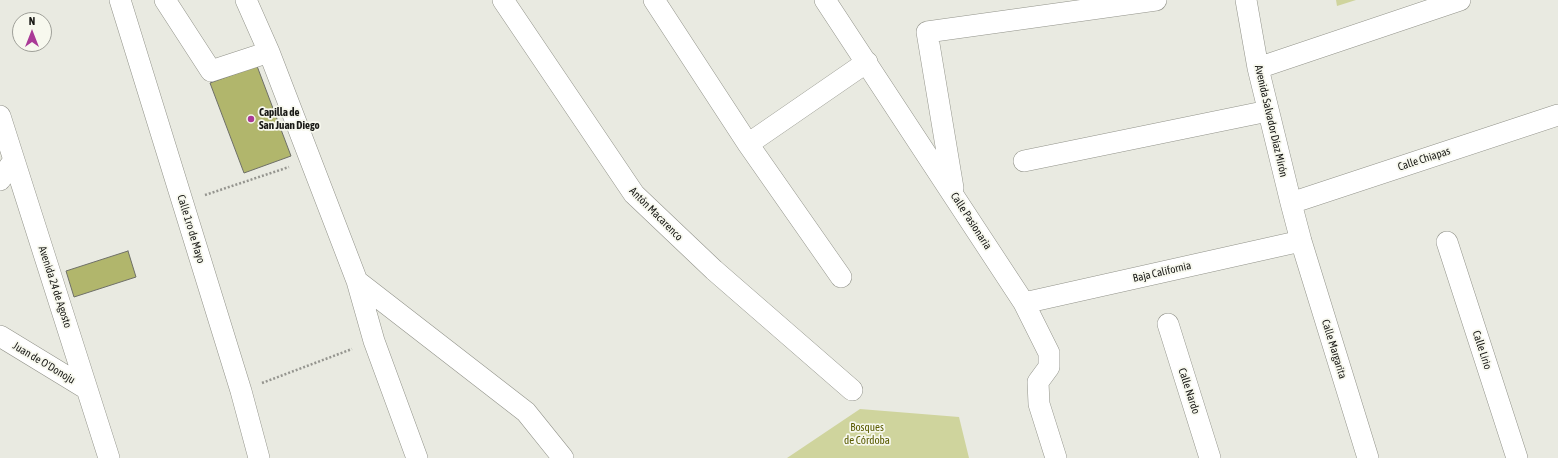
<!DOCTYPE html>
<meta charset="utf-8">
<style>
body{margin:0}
#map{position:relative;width:1558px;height:458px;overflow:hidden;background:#e9eae1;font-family:"Asap Condensed",sans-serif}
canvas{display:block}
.north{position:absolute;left:12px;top:12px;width:40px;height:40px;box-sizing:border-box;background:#f7f8ee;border:1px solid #9e9f98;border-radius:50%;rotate:0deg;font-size:11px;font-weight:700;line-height:16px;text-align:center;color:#191916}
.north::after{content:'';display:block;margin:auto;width:14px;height:18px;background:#aa3a97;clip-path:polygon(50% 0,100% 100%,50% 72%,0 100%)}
</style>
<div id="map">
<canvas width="1558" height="458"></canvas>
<div class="north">N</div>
</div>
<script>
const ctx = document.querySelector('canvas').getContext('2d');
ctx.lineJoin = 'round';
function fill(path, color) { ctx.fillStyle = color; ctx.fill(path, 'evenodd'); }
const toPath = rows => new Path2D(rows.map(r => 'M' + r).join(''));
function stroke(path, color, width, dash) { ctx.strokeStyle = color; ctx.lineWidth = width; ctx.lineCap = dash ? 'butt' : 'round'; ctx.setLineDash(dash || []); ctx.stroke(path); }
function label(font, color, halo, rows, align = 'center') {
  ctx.font = font + ' "Asap Condensed",sans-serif'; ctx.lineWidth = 3.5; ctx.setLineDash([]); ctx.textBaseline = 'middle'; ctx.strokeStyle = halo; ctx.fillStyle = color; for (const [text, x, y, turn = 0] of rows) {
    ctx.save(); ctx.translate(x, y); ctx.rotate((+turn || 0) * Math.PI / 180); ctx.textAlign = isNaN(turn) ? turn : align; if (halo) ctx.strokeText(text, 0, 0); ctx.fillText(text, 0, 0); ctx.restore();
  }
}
fill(toPath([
 [1336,0,1356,0,1337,6],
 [860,409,959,417,969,458,787,458]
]), '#cfd49d');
const building = toPath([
 [257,66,291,156,244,173,210,83,257,66],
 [128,251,136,277,74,297,66,271,128,251]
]);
fill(building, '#b1b66c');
stroke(building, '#6e6f67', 1);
const minor = toPath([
 [120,0,241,391,259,458],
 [165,0,211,71,269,52],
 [246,0,269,52,357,281,526,412,563,458],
 [503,0,634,194,714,270,852,390],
 [654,0,748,144,841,277],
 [825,0,1024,303,1049,353,1049,367,1038,382,1039,404,1056,458],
 [1246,0,1258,68,1291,203,1301,241,1368,458],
 [1258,68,1460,0],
 [0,116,109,458],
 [748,144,867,62],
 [1024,161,1268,111],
 [0,180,14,160],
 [953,188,927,32,1156,0],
 [1291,203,1558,115],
 [1447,242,1517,458],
 [357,281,374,341,417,458],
 [1024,303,1301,241],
 [1168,324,1210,458],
 [0,336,87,389]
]);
stroke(minor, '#92938a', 22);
stroke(toPath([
 [205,195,289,167],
 [262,383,352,349]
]), '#95958f', 2.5, [2, 2]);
stroke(minor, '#fff', 21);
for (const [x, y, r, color] of [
 [251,119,4,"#aa3a97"]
]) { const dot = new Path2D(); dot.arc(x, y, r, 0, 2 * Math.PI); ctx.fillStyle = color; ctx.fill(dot); stroke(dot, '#f7f8ee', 1.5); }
label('bold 11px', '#191916', '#f7f8ee', [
 ["Capilla de",259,113],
 ["San Juan Diego",259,126]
], 'left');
label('11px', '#191916', '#f7f8ee', [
 ["Avenida Salvador Díaz Mirón",1271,121,77],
 ["Calle Chiapas",1424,159,-18],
 ["Antón Macarenco",656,214,45],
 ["Calle Pasionaria",971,221,57],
 ["Calle 1ro de Mayo",191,229,73],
 ["Baja California",1162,272,-13],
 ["Avenida 24 de Agosto",55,287,72],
 ["Calle Margarita",1334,349,73],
 ["Calle Lirio",1482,350,72],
 ["Juan de O'Donoju",44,363,31],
 ["Calle Nardo",1189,391,72]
]);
label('11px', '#595b00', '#f7f8ee', [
 ["Bosques",867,428],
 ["de Córdoba",867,441]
]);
</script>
